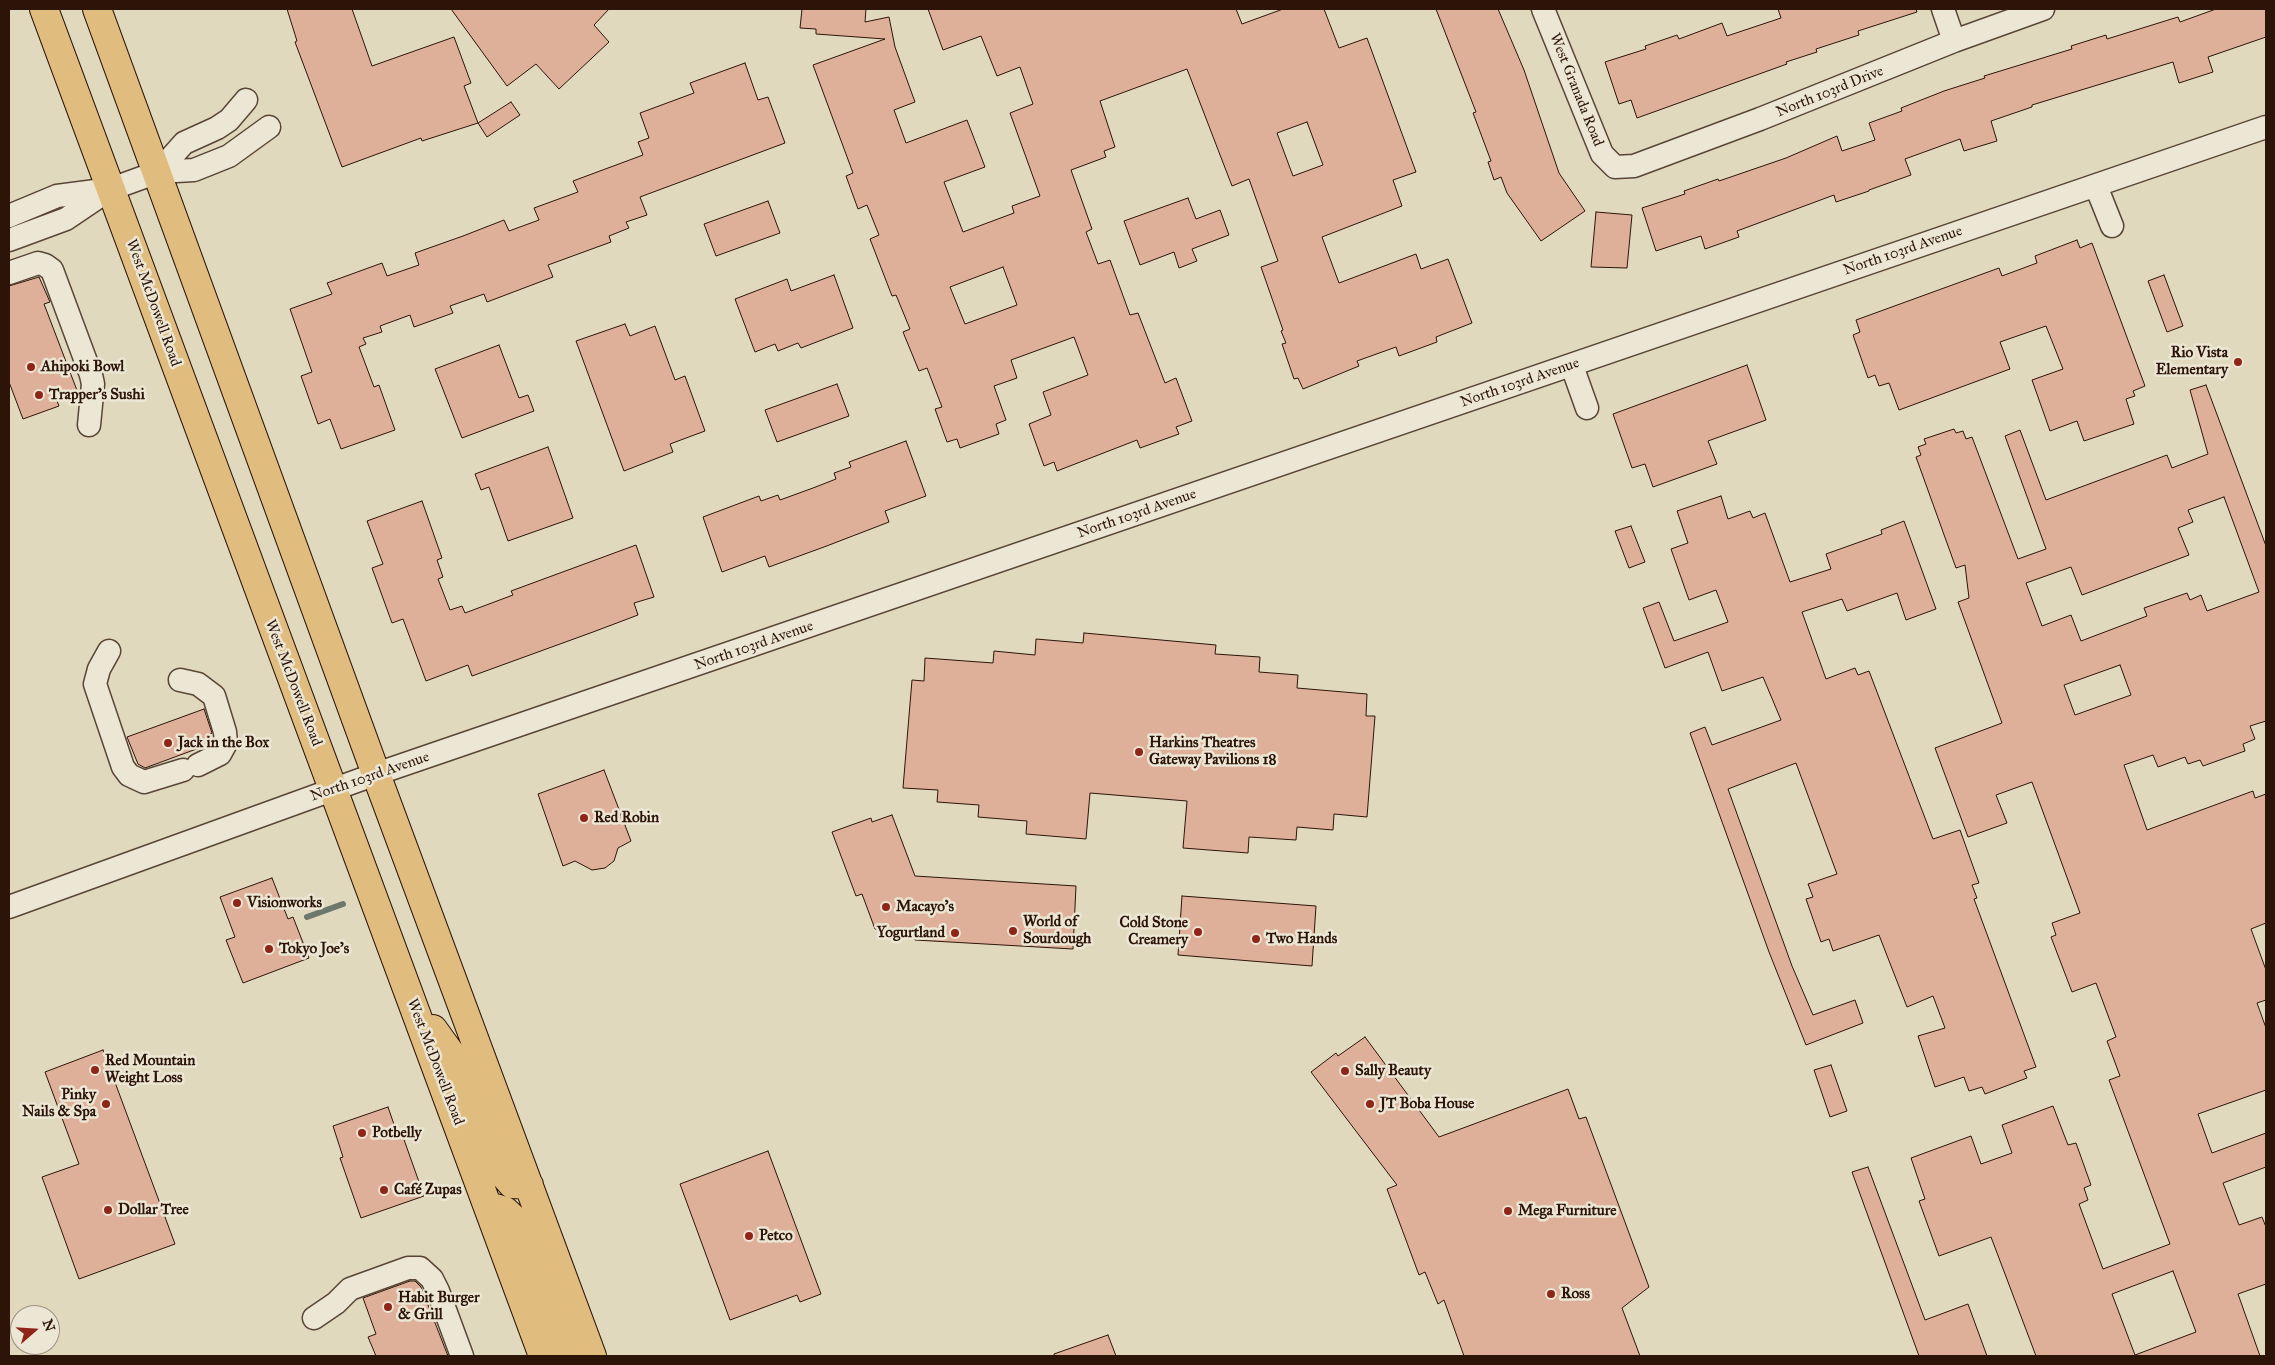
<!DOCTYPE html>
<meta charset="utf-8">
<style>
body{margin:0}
#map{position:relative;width:2275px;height:1365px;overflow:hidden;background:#e1d9bd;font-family:"IM FELL Great Primer",serif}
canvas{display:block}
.frame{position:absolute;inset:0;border:10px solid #2c1409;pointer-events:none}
.north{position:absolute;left:10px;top:1305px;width:50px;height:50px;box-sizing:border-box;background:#ece6d4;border:1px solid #9f9283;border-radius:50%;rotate:71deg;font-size:14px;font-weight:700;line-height:20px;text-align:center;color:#2c1409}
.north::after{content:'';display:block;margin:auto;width:18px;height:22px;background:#8f2418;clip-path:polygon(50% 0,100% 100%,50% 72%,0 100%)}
</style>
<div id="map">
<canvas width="2275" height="1365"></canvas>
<div class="frame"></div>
<div class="north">N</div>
</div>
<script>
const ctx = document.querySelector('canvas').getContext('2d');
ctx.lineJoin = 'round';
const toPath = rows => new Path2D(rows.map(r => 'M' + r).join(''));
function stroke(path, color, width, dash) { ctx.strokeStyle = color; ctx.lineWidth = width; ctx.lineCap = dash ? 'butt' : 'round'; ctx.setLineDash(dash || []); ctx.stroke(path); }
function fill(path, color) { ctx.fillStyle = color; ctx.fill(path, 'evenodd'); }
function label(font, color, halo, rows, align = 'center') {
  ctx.font = font + ' "IM FELL Great Primer",serif'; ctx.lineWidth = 5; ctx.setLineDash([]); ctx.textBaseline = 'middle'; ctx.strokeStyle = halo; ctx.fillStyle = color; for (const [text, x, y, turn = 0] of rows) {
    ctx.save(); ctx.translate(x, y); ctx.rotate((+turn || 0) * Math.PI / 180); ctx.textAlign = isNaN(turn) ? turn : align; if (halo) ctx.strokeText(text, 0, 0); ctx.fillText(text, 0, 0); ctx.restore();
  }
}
stroke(toPath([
 [307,917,343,904]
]), '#6b786b', 6);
const building = toPath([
 [287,9,352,9,372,66,454,37,471,83,464,86,478,123,422,141,421,138,342,167,295,42,297,41,287,9],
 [451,9,609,9,594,25,609,42,559,89,536,64,507,86,451,9],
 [802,9,866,9,865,22,889,17,895,47,915,102,894,110,906,143,967,120,985,167,944,182,963,232,1014,213,1012,206,1040,196,1010,113,1033,104,1020,67,997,76,981,36,943,50,928,9,1236,9,1242,24,1283,9,1324,9,1339,48,1367,38,1416,172,1393,180,1402,206,1322,237,1339,283,1416,254,1421,269,1448,259,1472,323,1436,337,1437,342,1399,356,1396,347,1357,361,1359,366,1303,389,1298,378,1294,379,1282,344,1286,343,1281,331,1283,330,1261,267,1278,261,1249,179,1232,186,1187,69,1100,101,1115,147,1104,151,1106,157,1071,170,1092,229,1086,232,1098,264,1110,260,1130,315,1138,313,1165,383,1176,378,1192,421,1176,427,1179,434,1140,448,1137,440,1057,471,1054,462,1044,466,1029,424,1051,415,1043,392,1088,375,1074,337,1011,360,1017,378,994,386,1006,420,996,424,999,434,960,448,957,439,947,442,935,409,942,407,927,368,919,371,903,332,910,329,896,295,892,296,870,239,879,235,867,205,858,209,846,176,853,173,813,65,885,39,816,34,816,29,800,28,802,9],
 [1307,122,1323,165,1293,176,1277,133,1307,122],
 [1003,267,1017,305,965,324,950,287,1003,267],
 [1436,9,1498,9,1524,70,1559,173,1585,211,1541,241,1507,193,1501,177,1494,180,1488,162,1491,161,1473,113,1476,112,1436,9],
 [1778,9,1916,9,1917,12,1858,31,1859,35,1816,49,1817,52,1786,62,1787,64,1637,118,1631,100,1619,104,1605,62,1646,49,1645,46,1677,35,1679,39,1722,23,1727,36,1781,18,1778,9],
 [2216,9,2266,9,2266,37,2208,57,2213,72,2179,83,2173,62,2032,105,2032,107,1991,121,1997,141,1964,151,1960,139,1905,159,1911,175,1869,190,1869,191,1836,202,1834,195,1737,231,1739,237,1705,249,1701,236,1656,251,1642,208,1685,194,1684,191,1718,179,1719,181,1786,158,1837,136,1842,151,1875,140,1869,123,1902,111,1901,108,1944,91,1985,78,1984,76,2072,49,2071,46,2106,35,2107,39,2178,17,2180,22,2216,9],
 [745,63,758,100,768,97,785,143,640,197,647,215,626,222,629,228,609,236,611,242,548,265,553,277,487,302,484,294,450,306,453,313,414,327,410,315,380,326,382,332,363,338,366,344,359,347,374,387,379,385,395,430,341,449,330,419,318,424,301,376,312,372,290,309,332,294,327,283,382,263,387,276,419,265,415,253,463,236,504,220,509,231,539,220,534,208,578,192,573,181,643,155,638,142,649,138,640,113,694,93,690,83,745,63],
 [511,102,520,115,487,137,478,123,511,102],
 [1188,198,1196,219,1220,210,1229,235,1192,249,1197,261,1179,268,1174,252,1140,265,1124,221,1188,198],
 [768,201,780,233,716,256,704,224,768,201],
 [1596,212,1632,215,1627,268,1591,267,1596,212],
 [2077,240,2080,248,2092,243,2145,386,2133,391,2135,396,2126,399,2134,424,2084,441,2077,421,2050,431,2032,380,2063,369,2046,326,2000,342,2010,369,1899,410,1889,383,1879,386,1875,375,1868,378,1853,335,1860,332,1856,320,1999,268,2002,276,2037,263,2035,256,2077,240],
 [834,275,853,328,801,348,798,343,778,351,775,344,755,352,735,299,787,279,791,291,834,275],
 [2164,275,2183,326,2167,332,2148,281,2164,275],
 [39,277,50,302,44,304,78,393,57,401,59,406,23,419,9,382,9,286,39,277],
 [625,324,630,336,655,326,675,380,685,376,705,431,670,444,673,452,624,471,576,341,625,324],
 [499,345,519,398,528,395,534,411,462,438,435,369,499,345],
 [1747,365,1766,420,1708,441,1717,464,1653,487,1645,464,1632,468,1613,414,1747,365],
 [837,384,849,416,777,442,765,410,837,384],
 [2206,385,2266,546,2266,721,2250,726,2255,739,2243,744,2245,751,2203,766,2200,760,2188,764,2185,757,2158,767,2153,755,2124,765,2147,830,2253,791,2255,798,2266,794,2266,923,2251,929,2266,970,2266,1000,2257,1003,2266,1028,2266,1090,2198,1114,2212,1153,2266,1133,2266,1167,2223,1183,2239,1225,2262,1217,2266,1227,2266,1284,2238,1294,2260,1356,2036,1356,1991,1237,1939,1256,1919,1201,1925,1199,1911,1158,1971,1136,1981,1164,2012,1153,2002,1125,2053,1106,2068,1145,2076,1143,2091,1185,2084,1188,2088,1200,2079,1204,2103,1269,2170,1244,2109,1080,2120,1076,2107,1041,2116,1037,2096,983,2072,992,2051,937,2056,935,2052,923,2080,913,2032,782,1996,795,2007,823,1968,837,1935,748,2002,723,1958,602,1969,598,1965,565,1956,568,1916,457,1921,455,1918,447,1926,444,1924,439,1954,429,1956,433,1963,431,1966,439,1972,437,2018,559,2046,549,2005,436,2020,430,2046,500,2167,455,2172,468,2208,454,2190,390,2206,385],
 [2224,497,2259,592,2207,611,2201,595,2190,600,2187,593,2144,608,2147,616,2081,641,2071,615,2042,626,2026,583,2071,567,2082,595,2189,555,2178,528,2193,522,2188,510,2224,497],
 [2120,665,2131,695,2075,715,2064,685,2120,665],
 [2173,1271,2196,1332,2135,1355,2112,1294,2173,1271],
 [906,441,926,496,885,511,889,522,824,547,769,567,765,556,722,572,703,517,759,496,761,501,778,495,780,500,813,488,836,479,834,473,851,467,849,462,906,441],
 [548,447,573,518,508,541,489,487,481,490,475,474,548,447],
 [1721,496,1728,519,1750,511,1753,518,1765,513,1790,582,1831,569,1826,554,1882,534,1881,530,1904,521,1936,609,1906,620,1897,593,1847,611,1842,599,1802,612,1826,679,1855,668,1858,675,1869,671,1933,839,1960,830,1979,883,1972,885,1977,898,1974,899,2036,1067,2024,1071,2027,1078,1985,1094,1982,1087,1969,1091,1964,1077,1935,1087,1918,1036,1945,1028,1933,996,1907,1007,1879,935,1833,951,1829,939,1821,942,1806,899,1813,897,1808,884,1837,874,1796,763,1728,789,1792,966,1813,1015,1855,1000,1863,1023,1806,1045,1769,952,1690,733,1705,727,1712,745,1781,720,1763,677,1722,691,1708,652,1665,668,1643,608,1659,602,1674,641,1728,622,1716,590,1689,600,1671,549,1688,543,1677,511,1721,496],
 [422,501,442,558,437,560,443,577,438,579,450,610,462,606,465,613,513,595,511,591,636,545,654,597,634,603,638,615,593,632,472,676,468,665,426,681,403,619,392,623,372,568,383,564,367,521,422,501],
 [1631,526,1645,562,1629,568,1615,531,1631,526],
 [1084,633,1216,645,1215,654,1260,657,1259,672,1298,675,1297,688,1367,694,1366,716,1375,716,1367,817,1334,814,1333,830,1297,827,1296,840,1249,837,1248,853,1183,848,1187,801,1090,793,1086,839,1026,834,1027,821,978,817,979,805,937,802,938,790,903,788,912,680,924,681,925,658,993,663,994,651,1035,655,1036,639,1083,643,1084,633],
 [204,709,212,733,209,735,210,744,145,768,138,764,127,737,204,709],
 [604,770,631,841,618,848,614,861,605,868,592,870,575,861,563,866,538,794,604,770],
 [892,815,915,876,1076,886,1073,949,915,940,916,931,875,929,862,894,856,896,832,832,871,818,872,822,892,815],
 [272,878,288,919,293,917,309,958,243,983,226,940,235,937,220,897,272,878],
 [1182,896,1316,906,1312,966,1178,955,1182,896],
 [1365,1037,1439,1137,1568,1089,1579,1119,1586,1117,1649,1287,1622,1308,1640,1356,1464,1356,1444,1300,1438,1304,1425,1272,1419,1275,1387,1189,1397,1185,1311,1072,1336,1053,1338,1056,1365,1037],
 [103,1050,175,1244,79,1279,42,1177,79,1164,45,1072,103,1050],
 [1831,1065,1847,1111,1830,1117,1814,1070,1831,1065],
 [388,1107,398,1136,402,1134,424,1196,361,1218,340,1158,343,1157,333,1126,388,1107],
 [768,1151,821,1294,800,1302,797,1295,730,1320,680,1184,768,1151],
 [1868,1167,1925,1320,1968,1304,1987,1356,1919,1356,1852,1172,1868,1167],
 [410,1281,415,1281,421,1287,448,1356,376,1356,368,1337,376,1334,363,1298,410,1281],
 [1108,1335,1116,1356,1054,1356,1054,1354,1108,1335]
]);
fill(building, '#dfb099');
stroke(building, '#2c1409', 1);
const minor = toPath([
 [1543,9,1602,154,1615,167,1634,166,1760,119,1954,41,2043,9],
 [1943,9,1954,41],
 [158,172,184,143,217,128,229,120,246,100],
 [2096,186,2112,226],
 [9,216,57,196,111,189,158,172,194,170,229,156,269,127],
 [9,240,66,219,106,192],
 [9,273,38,263,45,265,52,270,91,375,93,384,89,425],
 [1572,366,1587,408],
 [109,651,99,669,95,684,123,767,129,775,144,782,183,770],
 [180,680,198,684,214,696,225,732,226,743,220,754,198,765],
 [9,907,376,774,2266,127],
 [314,1318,336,1303,350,1289,408,1268,420,1268,432,1279,438,1291,462,1356]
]);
const major = toPath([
 [44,9,543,1356],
 [97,9,376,774,592,1356],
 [433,1029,461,1068,496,1166,512,1184,529,1185],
 [488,1206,505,1211,523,1228,569,1356]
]);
stroke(minor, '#594536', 25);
stroke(major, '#2c1409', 30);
stroke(minor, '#ece6d4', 22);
stroke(major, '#e0bc7e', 28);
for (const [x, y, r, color] of [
 [2238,362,5,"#8f2418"],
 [31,367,5,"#8f2418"],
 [39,395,5,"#8f2418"],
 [168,743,5,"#8f2418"],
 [1139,752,5,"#8f2418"],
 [584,818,5,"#8f2418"],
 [237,903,5,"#8f2418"],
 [886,907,5,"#8f2418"],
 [1013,931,5,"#8f2418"],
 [1198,932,5,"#8f2418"],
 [955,933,5,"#8f2418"],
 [1256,939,5,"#8f2418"],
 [269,949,5,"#8f2418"],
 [95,1070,5,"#8f2418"],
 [1345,1071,5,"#8f2418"],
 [106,1104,5,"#8f2418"],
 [1370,1104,5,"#8f2418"],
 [362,1133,5,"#8f2418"],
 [384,1190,5,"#8f2418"],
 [108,1210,5,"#8f2418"],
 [1508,1211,5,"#8f2418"],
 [749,1236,5,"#8f2418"],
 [1551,1294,5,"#8f2418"],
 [388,1307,5,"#8f2418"]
]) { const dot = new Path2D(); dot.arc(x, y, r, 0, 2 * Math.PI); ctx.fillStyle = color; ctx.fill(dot); stroke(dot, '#ece6d4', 2); }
label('15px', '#2c1409', '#ece6d4', [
 ["West Granada Road",1576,90,68],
 ["North 103rd Drive",1830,92,-22],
 ["North 103rd Avenue",1903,251,-19],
 ["West McDowell Road",153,303,70],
 ["North 103rd Avenue",1520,383,-19],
 ["North 103rd Avenue",1137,514,-19],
 ["North 103rd Avenue",754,646,-19],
 ["West McDowell Road",293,683,69],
 ["North 103rd Avenue",370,777,-19],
 ["West McDowell Road",435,1062,69]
]);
label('bold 15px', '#2c1409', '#ece6d4', [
 ["Rio Vista",2228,353,"right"],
 ["Elementary",2228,370,"right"],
 ["Ahipoki Bowl",41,367],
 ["Trapper's Sushi",49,395],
 ["Jack in the Box",178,743],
 ["Harkins Theatres",1149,743],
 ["Gateway Pavilions 18",1149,760],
 ["Red Robin",594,818],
 ["Visionworks",247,903],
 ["Macayo's",896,907],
 ["World of",1023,922],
 ["Sourdough",1023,939],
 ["Cold Stone",1188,923,"right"],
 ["Creamery",1188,940,"right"],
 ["Yogurtland",945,933,"right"],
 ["Two Hands",1266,939],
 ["Tokyo Joe's",279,949],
 ["Red Mountain",105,1061],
 ["Weight Loss",105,1078],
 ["Sally Beauty",1355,1071],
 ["Pinky",96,1095,"right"],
 ["Nails & Spa",96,1112,"right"],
 ["JT Boba House",1380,1104],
 ["Potbelly",372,1133],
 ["Café Zupas",394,1190],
 ["Dollar Tree",118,1210],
 ["Mega Furniture",1518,1211],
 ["Petco",759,1236],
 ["Ross",1561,1294],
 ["Habit Burger",398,1298],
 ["& Grill",398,1315]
], 'left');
</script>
